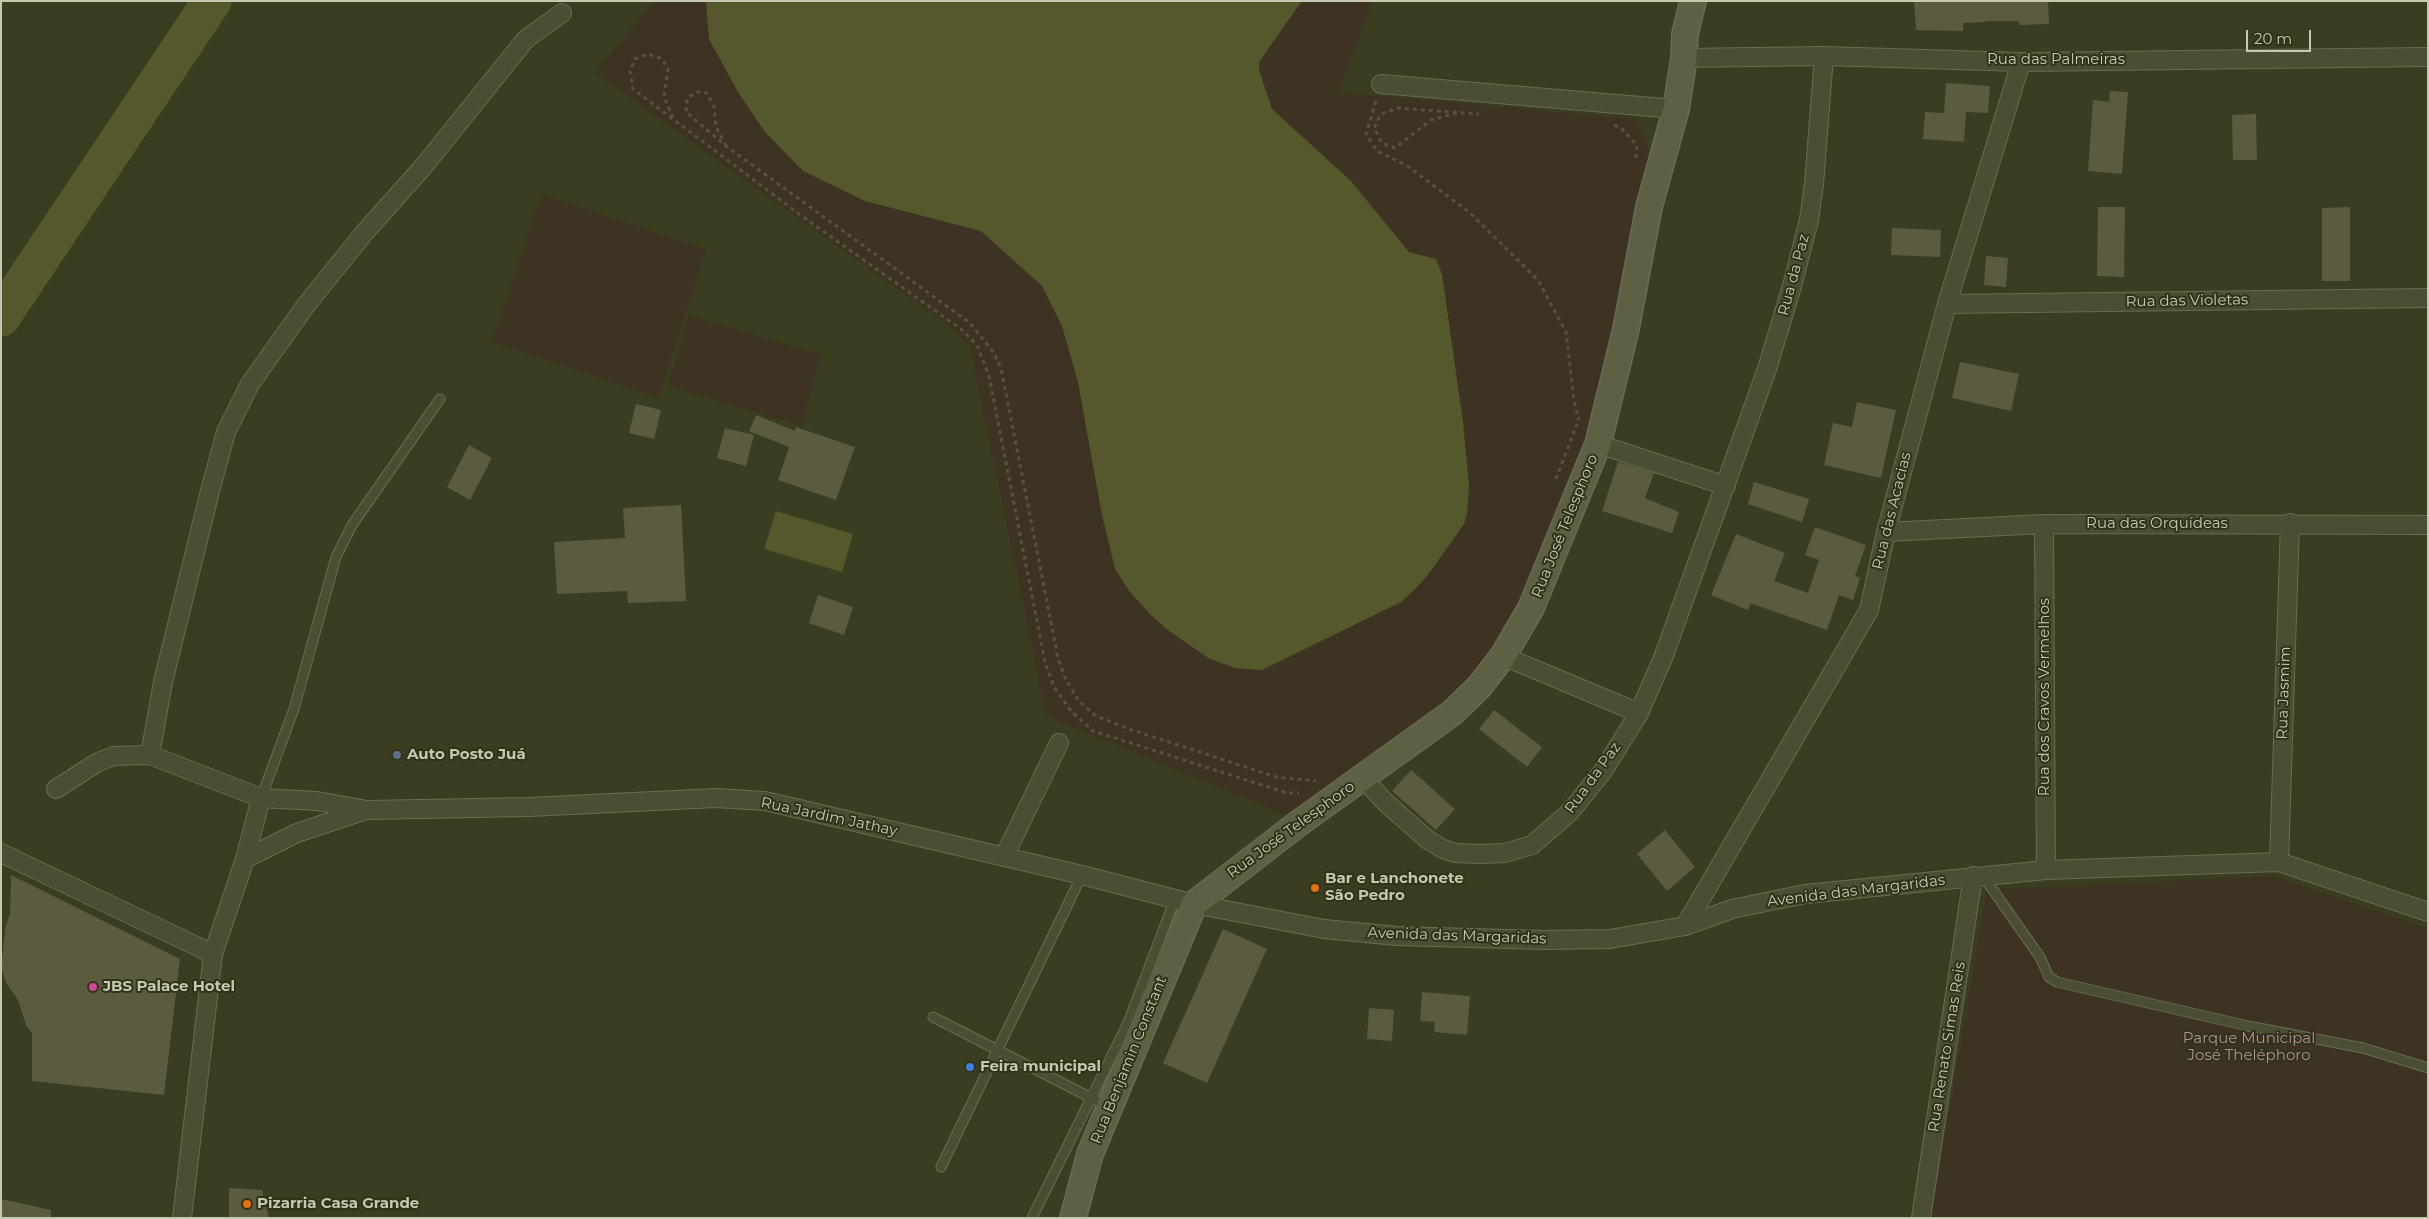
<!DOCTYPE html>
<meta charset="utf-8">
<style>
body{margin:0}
#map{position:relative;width:2429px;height:1219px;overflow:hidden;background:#3b3d21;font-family:Montserrat,sans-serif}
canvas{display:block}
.frame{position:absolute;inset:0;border:2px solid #c6c8b1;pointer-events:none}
.scale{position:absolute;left:2246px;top:30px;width:65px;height:22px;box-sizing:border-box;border:2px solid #c6c8b1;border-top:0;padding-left:6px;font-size:15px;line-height:18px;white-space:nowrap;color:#c6c8b1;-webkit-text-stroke:4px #30321b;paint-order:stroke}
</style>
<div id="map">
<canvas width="2429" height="1219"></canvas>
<div class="frame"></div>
<div class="scale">20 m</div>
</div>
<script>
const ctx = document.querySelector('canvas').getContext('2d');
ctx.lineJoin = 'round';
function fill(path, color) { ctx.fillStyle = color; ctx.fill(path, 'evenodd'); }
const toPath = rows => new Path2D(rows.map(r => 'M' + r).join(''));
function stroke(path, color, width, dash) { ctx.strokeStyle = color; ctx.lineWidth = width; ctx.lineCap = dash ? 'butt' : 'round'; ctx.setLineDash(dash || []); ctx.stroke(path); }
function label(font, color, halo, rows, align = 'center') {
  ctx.font = font + ' Montserrat,sans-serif'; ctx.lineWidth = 4; ctx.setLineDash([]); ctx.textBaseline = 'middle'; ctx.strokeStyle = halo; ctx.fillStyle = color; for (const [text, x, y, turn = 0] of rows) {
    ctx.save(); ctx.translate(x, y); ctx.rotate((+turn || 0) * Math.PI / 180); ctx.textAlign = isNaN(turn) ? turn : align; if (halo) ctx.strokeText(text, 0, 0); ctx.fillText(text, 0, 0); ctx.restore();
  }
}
fill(toPath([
 [654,1,1372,1,1339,92,1636,119,1652,156,1592,432,1523,612,1454,705,1293,818,1046,716,970,346,948,325,595,73],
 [542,194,706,249,658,398,492,342],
 [688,315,822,355,801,426,668,386],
 [2272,876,2428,928,2428,1218,1931,1218,1987,890]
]), '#3e3323');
fill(toPath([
 [706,1,1302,1,1259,62,1259,70,1272,109,1351,181,1409,252,1436,259,1442,274,1463,422,1469,486,1467,514,1464,524,1430,572,1417,587,1401,602,1262,670,1235,668,1210,659,1169,631,1151,615,1130,592,1115,569,1101,510,1078,382,1062,326,1042,286,981,231,865,201,803,171,765,132,738,92,709,39],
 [776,511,853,534,842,572,764,549]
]), '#54582a');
stroke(toPath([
 [1,317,212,1]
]), '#54582a', 39);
fill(toPath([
 [1914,1,2048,1,2049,24,2019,25,2019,21,1985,21,1985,22,1963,23,1963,31,1916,30],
 [1946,83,1990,86,1988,113,1966,112,1964,142,1923,139,1925,112,1944,113],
 [2110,91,2128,92,2122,174,2088,171,2093,100,2109,102],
 [2256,114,2257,160,2233,160,2232,115],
 [2098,207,2125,207,2124,277,2097,276],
 [2350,207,2350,281,2322,281,2322,208],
 [1892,228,1941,230,1940,257,1891,255],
 [1986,256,2008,258,2006,287,1984,285],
 [1960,362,2019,374,2011,411,1952,398],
 [1857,402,1896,410,1881,478,1824,465,1833,423,1852,427],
 [636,404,661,410,654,439,629,433],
 [756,415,795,431,796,427,855,447,836,500,778,480,789,447,749,431],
 [725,428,754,435,746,466,717,458],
 [469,445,492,458,470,500,447,487],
 [1618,462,1654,473,1645,498,1679,512,1672,533,1602,511],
 [1754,482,1809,499,1802,522,1748,504],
 [681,505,686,601,628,603,627,591,557,594,554,542,625,538,623,508],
 [1815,527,1866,545,1855,576,1860,578,1853,600,1839,595,1827,630,1750,603,1748,610,1711,595,1736,534,1785,553,1774,581,1808,593,1819,560,1805,555],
 [818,595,853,607,844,635,809,623],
 [1494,710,1542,747,1527,767,1479,729],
 [1411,770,1455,809,1436,830,1392,791],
 [1665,830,1695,867,1667,891,1637,854],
 [11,875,180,959,164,1095,32,1081,32,1033,26,1025,18,1000,6,983,1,966,6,925,10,914],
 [1223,929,1267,949,1207,1083,1163,1063],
 [1422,992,1470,996,1467,1035,1434,1032,1435,1022,1420,1021],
 [1369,1008,1394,1010,1392,1041,1367,1039],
 [229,1188,262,1190,269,1218,229,1218],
 [1,1199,51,1210,51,1218,1,1218]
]), '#5a5c3d');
const lane = toPath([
 [261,798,294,709,336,557,352,525,440,399],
 [1983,876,2040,957,2049,977,2057,982,2248,1026,2363,1048,2428,1068],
 [933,1017,1109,1107],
 [941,1167,1082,875],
 [1032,1218,1128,1023,1175,899]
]);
const street = toPath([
 [1684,58,1824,56,2021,62,2428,57],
 [1381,84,1676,109],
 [1947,304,2428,298],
 [1598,444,1726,486],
 [2044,524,2046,870],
 [1886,532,2044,524,2428,525],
 [1503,656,1639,713],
 [150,755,163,682,210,491,226,432,250,384,306,305,365,232,423,167,526,39,562,13],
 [1363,778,1386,803,1428,840,1443,849,1455,853,1480,854,1505,853,1532,845,1570,812,1603,771,1639,713,1663,658,1767,369,1792,286,1809,220,1814,184,1824,56],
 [56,789,98,762,114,756,150,755,261,798,317,801,367,810,529,807,716,798,765,801,1082,875,1194,904,1324,929,1397,936,1546,940,1610,939,1685,926,1732,909,1805,894,2046,870,2279,862,2428,912],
 [1,853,213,954],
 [1004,857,1059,743],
 [245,859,297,833,366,810],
 [2279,862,2290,523],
 [1685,926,1869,610,1886,532,1947,304,2021,62],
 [182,1218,213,954,245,859,261,798],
 [1921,1218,1973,876]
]);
const secondary = toPath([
 [1073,1218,1090,1154,1194,904,1299,823,1452,713,1479,687,1503,656,1531,608,1598,444,1626,329,1649,207,1676,109,1684,58,1685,34,1693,1]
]);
stroke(lane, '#696b54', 11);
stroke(street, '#696b54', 20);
stroke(secondary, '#696b54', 28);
stroke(toPath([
 [1376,101,1366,134,1377,151,1406,165,1469,212,1538,280,1566,332,1574,401,1579,420],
 [1457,113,1431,120,1395,148,1382,143,1374,128,1381,114,1398,108,1479,114],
 [673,118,664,96,668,70,662,59,648,54,635,59,630,71,633,89,803,217,961,329,977,345,989,376,1045,662,1054,687,1071,711,1093,731,1287,793,1299,793],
 [1614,125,1621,128,1637,145,1636,160],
 [726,146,716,127,714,107,707,93,697,92,687,98,686,112,726,146,970,323,994,353,1001,368,1058,658,1065,678,1078,700,1096,716,1132,730,1276,777,1316,781],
 [1556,479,1577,424]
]), '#5a5041', 3, [4, 4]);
stroke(lane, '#4b4d35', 9);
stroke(street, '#4b4d35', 18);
stroke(secondary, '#5d6043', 25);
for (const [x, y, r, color] of [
 [397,755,5,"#5c6f8a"],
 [1315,888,5,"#e8710a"],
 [93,987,5,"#d1479c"],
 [970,1067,5,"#3f7fe0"],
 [247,1204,5,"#e8710a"]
]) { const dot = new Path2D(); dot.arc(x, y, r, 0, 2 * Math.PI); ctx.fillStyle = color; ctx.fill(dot); stroke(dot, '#30321b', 2); }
label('15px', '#c6c8b1', '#30321b', [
 ["Rua das Palmeiras",2056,60],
 ["Rua da Paz",1794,275,-75],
 ["Rua das Violetas",2187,301,-1],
 ["Rua das Acacias",1892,511,-76],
 ["Rua das Orquídeas",2157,524],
 ["Rua José Telesphoro",1565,526,-68],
 ["Rua Jasmim",2284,693,-88],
 ["Rua dos Cravos Vermelhos",2045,697,-90],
 ["Rua da Paz",1593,778,-54],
 ["Rua Jardim Jathay",829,817,12],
 ["Rua José Telesphoro",1291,830,-36],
 ["Avenida das Margaridas",1856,891,-7],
 ["Avenida das Margaridas",1457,936,2],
 ["Rua Renato Simas Reis",1947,1047,-81],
 ["Rua Benjamin Constant",1129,1060,-68]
]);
label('bold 15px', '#c6c8b1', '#30321b', [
 ["Auto Posto Juá",407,755],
 ["Bar e Lanchonete",1325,879],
 ["São Pedro",1325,896],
 ["JBS Palace Hotel",103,987],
 ["Feira municipal",980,1067],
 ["Pizarria Casa Grande",257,1204]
], 'left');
label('15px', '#b48d98', '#30321b', [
 ["Parque Municipal",2249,1039],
 ["José Theléphoro",2249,1056]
]);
</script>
